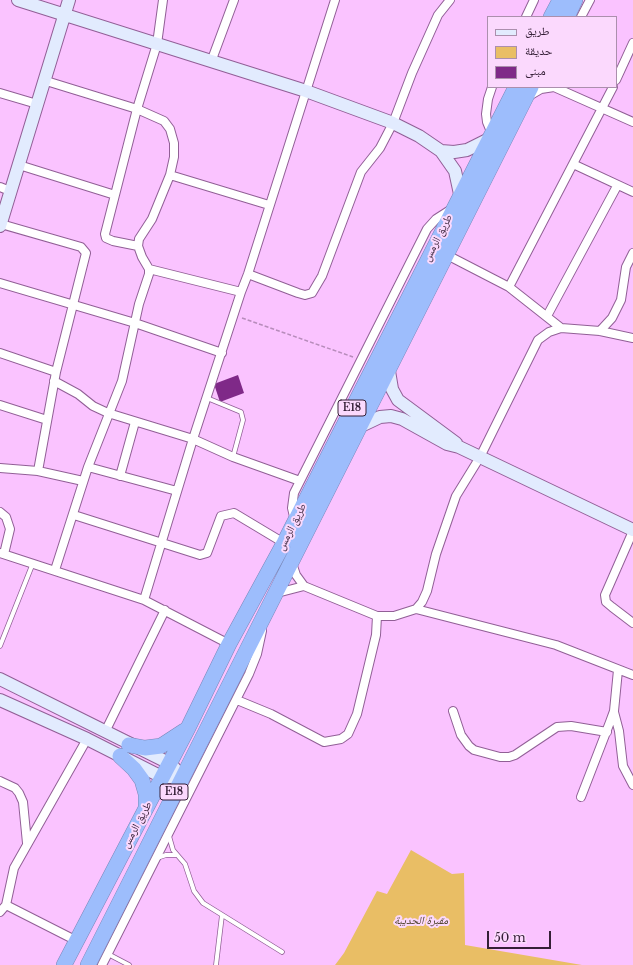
<!DOCTYPE html>
<meta charset="utf-8">
<style>
body{margin:0}
#map{position:relative;width:633px;height:965px;overflow:hidden;background:#fac3ff;font-family:"Libre Baskerville","Noto Naskh Arabic",serif}
canvas{display:block}
.legend{position:absolute;left:487px;top:16px;width:130px;height:72px;box-sizing:border-box;background:#fbd9fd;border:1px solid #ab8fad;margin:0;padding:5px 7px;list-style:none;font-size:12px;color:#341f36}
.legend li{display:flex;align-items:center;gap:8px;height:20px}
.legend b{width:20px;border:1px solid #ab8fad}
.scale{position:absolute;left:487px;top:931px;width:64px;height:18px;box-sizing:border-box;border:2px solid #341f36;border-top:0;padding-left:5px;font-size:12px;line-height:14px;white-space:nowrap;color:#341f36;-webkit-text-stroke:3px #fbd9fd;paint-order:stroke}
</style>
<div id="map">
<canvas width="633" height="965"></canvas>
<ul class="legend">
<li><b style="height:5px;background:#e2ebfe"></b>طريق</li>
<li><b style="height:11px;background:#e9be65"></b>حديقة</li>
<li><b style="height:11px;background:#7f2988"></b>مبنى</li>
</ul>
<div class="scale">50 m</div>
</div>
<script>
const ctx = document.querySelector('canvas').getContext('2d');
ctx.lineJoin = 'round';
function fill(path, color) { ctx.fillStyle = color; ctx.fill(path, 'evenodd'); }
const toPath = rows => new Path2D(rows.map(r => 'M' + r).join(''));
function stroke(path, color, width, dash) { ctx.strokeStyle = color; ctx.lineWidth = width; ctx.lineCap = dash ? 'butt' : 'round'; ctx.setLineDash(dash || []); ctx.stroke(path); }
function label(font, color, halo, rows, align = 'center') {
  ctx.font = font + ' "Libre Baskerville","Noto Naskh Arabic",serif'; ctx.lineWidth = 4; ctx.setLineDash([]); ctx.textBaseline = 'middle'; ctx.strokeStyle = halo; ctx.fillStyle = color; for (const [text, x, y, turn = 0] of rows) {
    ctx.save(); ctx.translate(x, y); ctx.rotate((+turn || 0) * Math.PI / 180); ctx.textAlign = isNaN(turn) ? turn : align; if (halo) ctx.strokeText(text, 0, 0); ctx.fillText(text, 0, 0); ctx.restore();
  }
}
fill(toPath([
 [411,850,452,874,464,873,465,945,582,965,335,965,344,953,377,891,387,894]
]), '#e9be65');
fill(toPath([
 [238,375,244,393,220,402,214,384]
]), '#7f2988');
const lane = toPath([
 [207,398,241,412,243,420,233,457],
 [0,646,33,563],
 [169,836,173,850,185,864,194,891,203,903,282,952],
 [157,858,166,855,176,855],
 [108,954,129,965],
 [216,965,222,915]
]);
const street = toPath([
 [526,17,534,0],
 [581,17,590,0],
 [211,62,234,0],
 [43,80,137,109,164,121,170,129,174,143,174,157,170,175,152,219,139,239,138,246,142,257,149,269,149,274,139,304,122,381,88,467,55,570],
 [616,80,633,43],
 [0,93,37,104],
 [529,96,541,89,554,87,633,122],
 [492,134,487,122,486,114,488,99,492,87],
 [573,164,633,192],
 [19,165,115,195],
 [170,175,269,205],
 [0,187,10,191],
 [1,224,81,247,86,253,56,372,38,471],
 [138,246,113,241,106,238,105,234,137,109,157,44,163,0],
 [447,255,509,287,561,328],
 [149,269,241,292],
 [248,274,298,293,305,295,312,293,322,276,361,172,380,148,393,123,412,73,438,15,450,0],
 [0,283,135,323,222,353],
 [509,287,613,87],
 [547,316,617,186],
 [600,331,612,318,621,300,626,267,633,253],
 [0,353,56,372],
 [54,381,78,394,93,406,108,413,193,439,233,457,300,481],
 [0,405,47,420],
 [88,467,177,491],
 [0,468,38,471,83,481],
 [120,476,135,422],
 [0,512,6,517,10,529,4,554],
 [74,515,200,555,207,553,221,516,234,513,284,543],
 [295,521,292,508,294,493,361,360,427,229,436,219,450,210],
 [633,531,605,595,606,602,612,607,633,623],
 [0,553,144,600,229,644],
 [292,563,296,575,304,586],
 [277,593,304,586,377,616,394,616,416,609,422,602,427,591,436,554,456,496,480,457,538,340,549,332,561,328,600,331,633,338],
 [144,600,193,439,241,292,248,274,335,0],
 [416,609,556,645,633,675],
 [237,700,271,714,324,742,341,739,348,734,357,714,376,635,377,616],
 [453,711,461,735,469,746,474,750,500,757,509,757,515,755,557,727,571,726,607,732],
 [614,712,619,731,623,766,633,785],
 [105,732,165,610],
 [0,781,15,788,19,793,23,802,27,843],
 [581,797,610,722,614,711,618,670],
 [6,905,75,940],
 [0,912,6,905,14,868,87,739],
 [102,965,249,674,257,654,262,631]
]);
const secondary = toPath([
 [18,0,306,91,393,123,419,136,441,151,455,171,460,194],
 [441,151,454,152,467,150,489,139],
 [0,226,69,0],
 [389,371,392,389,398,400,456,443],
 [361,426,380,417,391,416,402,419,447,444,459,447,633,530],
 [0,679,171,764,176,770,180,780],
 [0,700,87,739,162,777,172,777]
]);
const highway = toPath([
 [551,17,560,0],
 [567,17,575,0],
 [129,745,145,748,161,746,184,731],
 [120,756,134,769,142,780,146,794,146,808],
 [64,965,188,728,229,644,284,543,516,87],
 [88,965,531,87]
]);
stroke(lane, '#915f96', 5.5);
stroke(street, '#915f96', 10);
stroke(secondary, '#915f96', 14);
stroke(highway, '#7886b7', 16);
stroke(toPath([
 [242,318,353,357]
]), '#b78cbb', 1.5, [4, 2]);
stroke(lane, '#fff', 4);
stroke(street, '#fff', 8);
stroke(secondary, '#e2ebfe', 12);
stroke(highway, '#9dbdfc', 15);
for (const [x, y, w] of [
 [352,408,28],
 [174,792,28]
]) { const box = new Path2D(); box.roundRect(x - w / 2, y - 8, w, 16, 3); ctx.fillStyle = '#fbd9fd'; ctx.fill(box); stroke(box, '#341f36', 1); }
label('bold 10px', '#341f36', null, [
 ["E18",352,408],
 ["E18",174,792]
]);
label('11px', '#341f36', '#fbd9fd', [
 ["طريق الرمس",438,238,-63],
 ["طريق الرمس",292,527,-63],
 ["طريق الرمس",137,825,-62]
]);
label('italic 11px', '#463b24', '#fbd9fd', [
 ["مقبرة الحديبة",421,921]
]);
</script>
